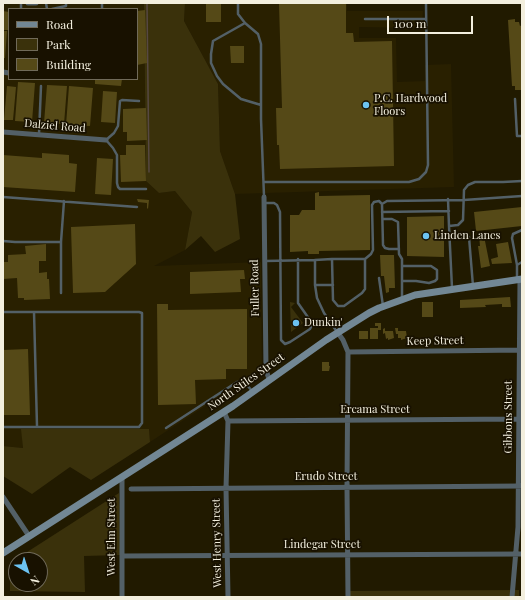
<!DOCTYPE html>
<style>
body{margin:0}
#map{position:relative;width:525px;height:600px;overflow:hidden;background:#211a00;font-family:"Playfair Display",serif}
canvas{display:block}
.frame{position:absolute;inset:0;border:4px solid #f3efde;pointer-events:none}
.legend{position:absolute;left:8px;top:8px;width:130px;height:72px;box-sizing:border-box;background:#181100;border:1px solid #706a59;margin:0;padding:5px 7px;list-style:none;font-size:12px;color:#f3efde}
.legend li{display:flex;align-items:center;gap:8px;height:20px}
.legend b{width:20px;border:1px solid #706a59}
.north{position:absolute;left:8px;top:552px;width:40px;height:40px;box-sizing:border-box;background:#181100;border:1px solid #706a59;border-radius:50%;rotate:141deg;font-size:11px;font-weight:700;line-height:16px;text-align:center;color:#f3efde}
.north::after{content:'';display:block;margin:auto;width:14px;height:18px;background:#6cc3f2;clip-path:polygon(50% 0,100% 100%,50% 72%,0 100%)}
.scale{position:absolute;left:387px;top:16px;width:86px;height:18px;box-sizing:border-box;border:2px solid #f3efde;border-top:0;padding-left:5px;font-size:12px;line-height:14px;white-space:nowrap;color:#f3efde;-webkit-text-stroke:3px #181100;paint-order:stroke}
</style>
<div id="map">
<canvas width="525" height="600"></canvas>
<div class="frame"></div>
<ul class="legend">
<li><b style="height:5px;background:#728794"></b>Road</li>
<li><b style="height:11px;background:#3a310b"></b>Park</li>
<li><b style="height:11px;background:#554917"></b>Building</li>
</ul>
<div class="north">N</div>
<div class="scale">100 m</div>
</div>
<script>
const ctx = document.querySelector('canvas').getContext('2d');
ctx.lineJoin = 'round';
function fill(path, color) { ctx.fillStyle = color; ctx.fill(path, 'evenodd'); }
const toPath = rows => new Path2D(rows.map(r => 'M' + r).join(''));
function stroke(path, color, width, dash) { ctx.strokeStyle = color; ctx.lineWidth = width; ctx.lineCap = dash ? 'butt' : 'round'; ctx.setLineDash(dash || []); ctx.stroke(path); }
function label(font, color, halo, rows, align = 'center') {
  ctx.font = font + ' "Playfair Display",serif'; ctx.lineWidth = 3.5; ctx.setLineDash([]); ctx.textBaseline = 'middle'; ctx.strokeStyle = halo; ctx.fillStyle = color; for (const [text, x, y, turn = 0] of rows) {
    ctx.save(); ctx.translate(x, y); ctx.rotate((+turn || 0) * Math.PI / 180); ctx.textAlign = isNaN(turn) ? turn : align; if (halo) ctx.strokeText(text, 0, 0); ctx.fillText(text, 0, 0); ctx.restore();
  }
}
fill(toPath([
 [3,3,144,3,146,181,159,193,175,191,192,212,185,250,154,266,261,262,262,369,150,442,149,429,22,429,23,448,3,446],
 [9,9,137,9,137,79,9,79],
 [185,3,347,3,347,11,423,11,422,28,359,27,359,38,396,38,397,82,425,81,425,65,451,64,454,187,235,194,220,151,218,84,184,21]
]), '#292000');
fill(toPath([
 [144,3,185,3,184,21,218,84,220,151,235,194,240,239,215,252,201,236,185,250,192,212,175,191,159,193,146,181],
 [290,302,295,303,291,307,303,323,291,332],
 [21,429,149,429,150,442,91,480,70,467,32,494,3,476,3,446,23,448],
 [119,493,120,555,84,556,85,592,10,591,10,563],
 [16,560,40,560,40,584,16,584],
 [519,590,519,597,348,597,348,591]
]), '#3a310b');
stroke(toPath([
 [147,3,149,172]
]), '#564843', 1.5);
fill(toPath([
 [206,3,221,3,221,22,206,22],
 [279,3,346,3,346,33,353,33,354,42,392,41,394,166,280,169,279,145,277,145,276,108,282,108],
 [145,10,147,63,137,65,137,11],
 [3,11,9,12,9,30,3,30],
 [515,19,515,22,519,22,520,26,522,25,522,90,515,90,515,86,512,86,508,20],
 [3,31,7,31,5,58,3,58],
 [230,46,244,46,244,63,231,63],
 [95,79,122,79,121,86,95,84],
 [18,82,35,83,32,122,15,121],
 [47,85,67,86,64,124,44,123],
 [7,86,16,87,13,120,4,120],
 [69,86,93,88,90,126,66,125],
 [103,91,117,92,115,123,101,122],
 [146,108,147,140,127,141,127,132,123,132,123,109],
 [126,145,145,145,146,181,121,182,120,155,126,155],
 [42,153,69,155,69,163,77,164,75,192,3,187,3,155,42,158],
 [97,158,113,159,111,195,95,194],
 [319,192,319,196,370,195,370,250,319,251,319,254,308,254,308,251,290,252,290,215,299,215,302,210,315,210,315,193],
 [137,199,149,200,148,209,147,208,147,203,138,202],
 [522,207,522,226,476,231,474,212],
 [444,216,444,257,407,256,407,217],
 [135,224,136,264,105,292,73,293,71,227],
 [479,236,484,236,490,266,481,268,478,246,480,246],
 [508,242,512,263,492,264,491,259,498,257,496,244],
 [46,244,46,261,39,261,39,273,47,272,47,279,49,279,50,299,24,300,24,298,18,298,17,278,3,279,3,262,8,262,8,255,26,254,25,246],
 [380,255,394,255,395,288,389,288,389,292,386,293,384,276,381,276],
 [244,270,245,279,240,279,241,292,190,294,190,272],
 [510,297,511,307,502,307,502,304,485,305,486,307,460,308,460,300],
 [422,302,433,302,433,317,422,317],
 [157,304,168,304,168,310,247,309,247,369,226,369,226,379,195,380,196,404,158,405],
 [375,323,381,323,381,330,378,330,378,339,370,339,370,328,378,328,378,326,375,326],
 [385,328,385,331,393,331,394,338,388,340,388,338,386,339,385,333,383,334,383,329],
 [395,328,398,328,398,331,406,331,407,338,401,340,401,338,398,338,398,334,396,334],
 [359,331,368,331,368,339,359,339],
 [28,349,30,415,3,415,3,350],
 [322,362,329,362,329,366,330,366,329,371,322,371]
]), '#554917');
stroke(toPath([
 [21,3,21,9],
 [46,3,47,9],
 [238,3,238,14,245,23,258,34,261,44,261,119,264,196],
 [52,9,66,6,66,3],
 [102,9,102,3],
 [365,19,426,19],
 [245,23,213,41,211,54,211,63,217,76,223,84,241,99,261,105],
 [515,99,517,136,522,136],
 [139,101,122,100,120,101,118,126,114,133,106,140,113,148,117,155,117,183,118,187,120,189,146,189],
 [39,134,41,86],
 [264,182,409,182,419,179,426,172,428,165,426,3],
 [3,197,137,207],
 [448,199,449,226],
 [264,203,274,203,277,205,280,212,281,340,285,344,290,342,310,329,312,325,312,323,298,303,298,259],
 [382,212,449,211],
 [383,219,392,219,398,222,399,254,402,259,402,298],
 [469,237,473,286],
 [3,241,15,242,61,242,64,201],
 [399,249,389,249,385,248,383,245,382,204,387,201,464,200,522,196],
 [332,259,365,259],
 [265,261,315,260],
 [517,265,512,238,513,234,522,230],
 [379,278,383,306],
 [517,278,517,265,522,262],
 [402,281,416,281,429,283,435,281,437,279,437,270,431,266,402,266],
 [315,285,333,285],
 [452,288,449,226,458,225,463,220,464,190,468,185,475,182,503,182,522,181],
 [61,293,61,242],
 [3,312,139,312,142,313,142,423,139,427,3,427],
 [34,312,37,426],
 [337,332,324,313,317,298,315,285,315,260,332,259,333,300,338,306,344,306,362,293,365,289,365,259,371,254,373,250,372,205,374,202,379,201,382,204],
 [166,428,237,382,242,382,246,384,253,392]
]), '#536067', 2.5);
stroke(toPath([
 [28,3,36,3],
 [3,72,9,73],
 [3,132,106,140],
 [264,197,266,370,269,379],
 [338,333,343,340,348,352,347,487,348,597],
 [348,352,521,350],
 [224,412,228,421,226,488,228,597],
 [228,421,521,419],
 [131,489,522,486],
 [3,497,29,536],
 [122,556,522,554],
 [122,597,122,477],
 [512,597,518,527,520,280]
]), '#536067', 5);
stroke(toPath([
 [3,553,233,406,326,340,369,313,379,308,415,295,522,279]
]), '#728794', 7);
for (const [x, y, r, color] of [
 [366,105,4,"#6cc3f2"],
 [426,236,4,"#6cc3f2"],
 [296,323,4,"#6cc3f2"]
]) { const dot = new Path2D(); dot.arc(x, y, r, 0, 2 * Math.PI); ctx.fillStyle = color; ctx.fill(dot); stroke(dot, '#181100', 1.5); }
label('11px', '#f3efde', '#181100', [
 ["P.C. Hardwood",374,99],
 ["Floors",374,112],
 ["Linden Lanes",434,236],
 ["Dunkin'",304,323]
], 'left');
label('11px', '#f3efde', '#181100', [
 ["Dalziel Road",55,126,5],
 ["Fuller Road",255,288,-91],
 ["Keep Street",435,341,-1],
 ["North Stiles Street",246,382,-35],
 ["Ercama Street",375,410],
 ["Gibbons Street",509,417,-90],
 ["Erudo Street",326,477],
 ["West Elm Street",112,537,-90],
 ["West Henry Street",217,543,-91],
 ["Lindegar Street",322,545]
]);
</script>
